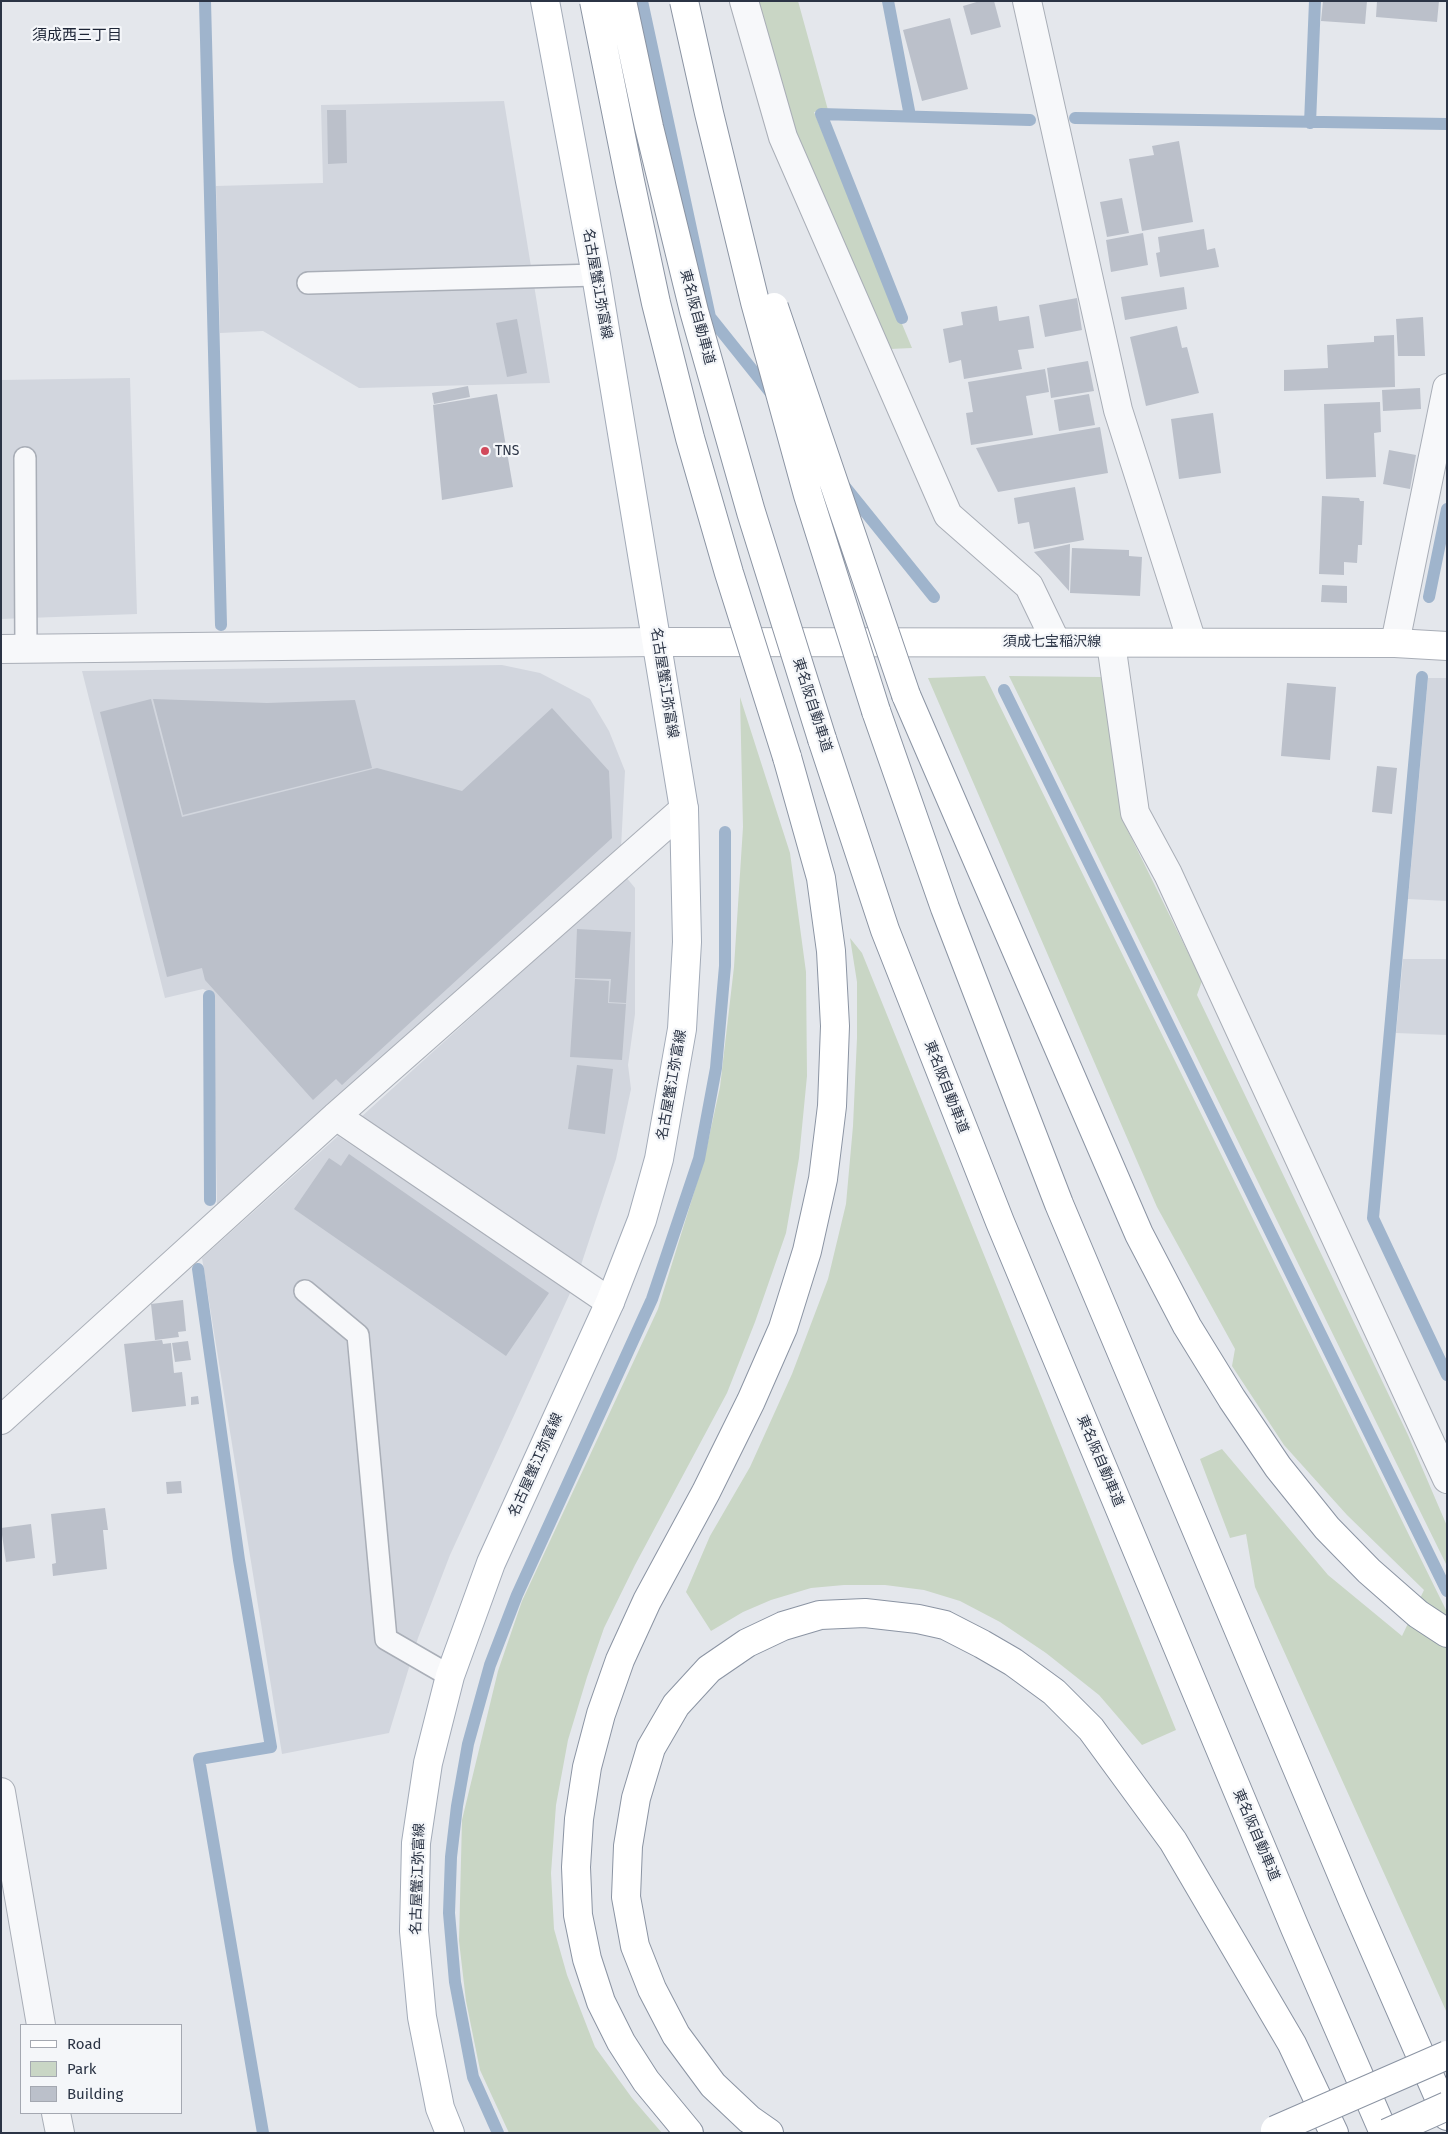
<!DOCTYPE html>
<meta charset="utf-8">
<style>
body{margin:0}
#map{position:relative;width:1448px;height:2134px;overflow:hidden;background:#e4e7ec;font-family:"Fira Sans",sans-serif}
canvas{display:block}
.frame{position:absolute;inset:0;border:2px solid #2b3445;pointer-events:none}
.legend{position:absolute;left:20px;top:2024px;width:162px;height:90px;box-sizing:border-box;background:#f4f6f9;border:1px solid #a4a8b1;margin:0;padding:6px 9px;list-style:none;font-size:15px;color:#2b3445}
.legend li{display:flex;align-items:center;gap:10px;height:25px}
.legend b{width:25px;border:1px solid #a4a8b1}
</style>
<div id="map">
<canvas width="1448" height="2134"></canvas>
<div class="frame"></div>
<ul class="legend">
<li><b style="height:6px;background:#fff"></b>Road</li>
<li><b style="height:14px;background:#c9d6c5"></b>Park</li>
<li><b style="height:14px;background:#bbc0ca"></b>Building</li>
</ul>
</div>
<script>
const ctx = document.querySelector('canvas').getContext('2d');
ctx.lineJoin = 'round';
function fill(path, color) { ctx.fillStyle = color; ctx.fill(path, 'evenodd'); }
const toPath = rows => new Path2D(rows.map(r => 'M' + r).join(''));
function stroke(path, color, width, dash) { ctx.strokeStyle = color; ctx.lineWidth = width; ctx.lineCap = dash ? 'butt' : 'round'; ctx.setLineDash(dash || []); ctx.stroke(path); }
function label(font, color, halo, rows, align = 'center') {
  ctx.font = font + ' "Fira Sans","Noto Sans JP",sans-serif'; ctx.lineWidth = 4.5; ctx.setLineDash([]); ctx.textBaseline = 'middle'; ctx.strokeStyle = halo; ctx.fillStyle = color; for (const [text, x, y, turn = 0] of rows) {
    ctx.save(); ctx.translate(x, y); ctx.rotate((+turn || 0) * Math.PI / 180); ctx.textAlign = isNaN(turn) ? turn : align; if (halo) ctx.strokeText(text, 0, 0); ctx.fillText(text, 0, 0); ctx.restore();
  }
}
fill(toPath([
 [504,101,550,383,359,388,263,331,220,333,216,186,323,183,321,105],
 [130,378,137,614,1,619,1,380],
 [502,665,540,673,590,699,609,731,625,771,621,848,217,1204,213,993,203,989,165,998,82,671],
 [1428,678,1447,678,1447,901,1408,899],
 [626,877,635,888,635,1014,628,1065,631,1089,616,1159,581,1265,361,1117],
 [1403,959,1447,959,1447,1035,1396,1033],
 [338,1136,571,1291,450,1555,418,1638,389,1733,282,1754,202,1258]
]), '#d2d6de');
fill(toPath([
 [755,1,798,1,828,110,814,112,912,348,890,349,795,138],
 [985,676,1447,1612,1447,2013,1255,1587,1246,1534,1230,1538,1200,1459,1222,1449,1328,1575,1402,1636,1424,1590,1347,1515,1284,1445,1232,1366,1235,1349,1157,1207,928,678],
 [1009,676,1101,677,1127,829,1202,981,1197,995,1408,1435,1447,1526,1447,1566],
 [740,697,790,853,806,972,807,1076,799,1158,786,1233,755,1322,727,1393,635,1565,604,1628,587,1677,568,1740,556,1805,551,1873,554,1929,567,1975,595,2047,632,2098,662,2133,509,2133,480,2070,466,2001,459,1941,462,1820,498,1671,522,1601,658,1309,704,1160,720,1087,734,967,743,827],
 [850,938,862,953,1176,1730,1142,1745,1099,1695,1046,1653,1000,1622,960,1601,924,1590,885,1585,844,1585,811,1588,771,1600,743,1612,711,1631,686,1592,710,1536,750,1467,792,1374,828,1279,846,1204,853,1126,857,1038,857,982]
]), '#c9d6c5');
stroke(toPath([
 [205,1,221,625],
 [642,1,710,317,774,397],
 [888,1,910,116],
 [1075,118,1447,124],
 [1310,123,1315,1],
 [902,318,821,114,1030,120],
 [842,483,934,597],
 [1429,597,1447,509],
 [1422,677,1373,1218,1447,1375],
 [1004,690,1447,1591],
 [209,996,210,1200],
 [198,1269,239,1560,271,1747,199,1759,263,2133],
 [498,2133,473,2077,455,1982,449,1913,451,1857,457,1806,468,1744,490,1665,517,1595,652,1299,699,1159,716,1068,725,966,725,832]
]), '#9fb4cc', 12);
fill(toPath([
 [980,1,994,1,1001,27,971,35,963,6],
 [1323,1,1367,1,1365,24,1321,21],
 [1377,1,1439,1,1437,22,1376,17],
 [950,18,968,89,922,101,903,30],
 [327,110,346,110,347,163,328,164],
 [1179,141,1193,222,1142,231,1129,159,1154,155,1152,146],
 [1122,198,1129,233,1107,237,1100,202],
 [1204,229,1207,250,1215,248,1219,267,1160,277,1156,253,1160,252,1158,237],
 [1143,233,1148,265,1111,272,1106,240],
 [1184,287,1187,309,1125,320,1121,297],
 [1077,298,1082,330,1045,337,1039,305],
 [997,306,999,321,1029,316,1034,348,1018,350,1022,369,964,379,961,360,949,363,943,329,963,325,961,312],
 [1423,317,1425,356,1398,356,1396,319],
 [517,319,527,373,507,377,496,323],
 [1177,326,1182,348,1187,347,1199,393,1146,406,1130,337],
 [1394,335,1395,387,1284,391,1284,370,1328,368,1327,345,1374,342,1374,336],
 [1088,361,1094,391,1051,398,1047,368],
 [1045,369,1049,392,1026,396,1033,435,971,445,966,413,973,412,968,382],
 [468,386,470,397,434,404,432,393],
 [1420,388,1421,409,1383,411,1382,390],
 [497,394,513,487,442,500,433,405],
 [1089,394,1095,425,1059,431,1054,400],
 [1380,402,1381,432,1374,433,1376,477,1326,479,1324,404],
 [1213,413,1221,473,1179,479,1171,419],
 [1100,427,1108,473,998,492,976,448],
 [1389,450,1416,455,1410,489,1383,484],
 [1075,487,1084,540,1034,549,1029,522,1018,524,1014,498],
 [1322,496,1359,498,1360,501,1364,501,1362,545,1358,545,1357,563,1344,562,1344,575,1319,574],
 [1070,544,1069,591,1034,552],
 [1072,548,1129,550,1129,556,1142,557,1140,596,1070,593],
 [1322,585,1347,586,1347,603,1321,602],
 [1287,683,1336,687,1330,760,1281,756],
 [151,699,182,817,377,768,462,791,552,708,609,771,612,838,342,1085,336,1079,313,1100,205,980,202,968,167,977,100,712],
 [153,699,267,703,355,700,372,768,183,815],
 [1377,766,1397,768,1392,814,1372,812],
 [577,929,631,932,626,1003,609,1002,611,979,575,978],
 [575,979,609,981,608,1003,626,1004,622,1060,570,1057],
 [577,1065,613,1069,605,1134,568,1129],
 [349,1154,549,1293,506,1356,294,1209,329,1158,341,1166],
 [183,1300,186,1331,178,1332,179,1337,155,1340,151,1304],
 [162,1340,163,1344,171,1343,174,1373,182,1372,186,1406,132,1412,124,1344],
 [188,1341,191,1360,175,1362,172,1343],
 [198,1396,199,1404,191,1405,191,1397],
 [181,1481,182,1493,167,1494,166,1482],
 [105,1508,108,1530,103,1530,107,1569,53,1576,52,1564,56,1563,51,1514],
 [31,1524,35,1558,6,1562,1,1528]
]), '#bbc0ca');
const service = toPath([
 [308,283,596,275],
 [25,458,26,649],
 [305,1291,358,1335,386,1639,450,1676]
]);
const minor = toPath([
 [744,1,783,137,948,515,1029,586,1056,642],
 [1027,1,1118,410,1192,642],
 [1111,643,1135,813,1168,874,1447,1479],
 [1395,643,1447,388],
 [336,1116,610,1302],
 [1,1420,336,1116,684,809]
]);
const tertiary = toPath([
 [1,649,657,642],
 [1,1792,41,2025],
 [56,2113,60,2133]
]);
const secondary = toPath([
 [657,642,1395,643,1447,646]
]);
const primary = toPath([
 [450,2133,440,2108,422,2017,414,1931,416,1843,428,1763,450,1676,491,1563,610,1302,642,1220,659,1159,682,1029,687,942,684,809,596,275,545,1]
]);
const motorway = toPath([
 [906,695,1139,1234,1187,1326,1232,1399,1278,1467,1327,1528,1369,1571,1418,1614,1447,1633],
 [876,711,945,908,1059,1204,1353,1901,1447,2116],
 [822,739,885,930,1000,1222,1295,1928,1384,2133],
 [689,2133,646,2081,621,2042,601,2002,587,1959,578,1915,576,1867,579,1819,587,1767,601,1714,620,1660,647,1601,706,1492,751,1401,783,1328,807,1251,823,1179,832,1106,835,1026,831,951,821,878,787,757],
 [769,2133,749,2119,713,2085,676,2035,652,1989,635,1946,626,1897,628,1846,636,1798,651,1748,676,1705,709,1669,747,1643,783,1626,820,1615,865,1613,918,1619,945,1625,982,1644,1013,1662,1054,1692,1091,1729,1173,1841,1292,2044,1334,2133]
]);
stroke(service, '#a9aeb7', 24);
stroke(minor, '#a9aeb7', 30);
stroke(tertiary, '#a9aeb7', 30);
stroke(secondary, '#a9aeb7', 30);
stroke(primary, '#a3abb8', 30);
stroke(motorway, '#8b94a3', 30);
stroke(service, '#f7f8fa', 21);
stroke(minor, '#f7f8fa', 28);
stroke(tertiary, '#f7f8fa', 28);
stroke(secondary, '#fff', 28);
stroke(primary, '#fff', 28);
stroke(motorway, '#fff', 28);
const motorwayBridge = toPath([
 [594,1,630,181,656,303,690,438,729,573,787,757],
 [622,1,649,127,694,311,751,512,822,739],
 [684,1,709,113,755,302,808,495,876,711],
 [774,307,906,695],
 [1275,2130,1447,2055],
 [1387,2133,1447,2106]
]);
stroke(motorwayBridge, '#8b94a3', 30, []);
stroke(motorwayBridge, '#fff', 28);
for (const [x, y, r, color] of [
 [485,451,5,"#d1495b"]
]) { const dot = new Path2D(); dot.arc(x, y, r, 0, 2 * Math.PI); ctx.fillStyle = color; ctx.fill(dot); stroke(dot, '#f4f6f9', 2); }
label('14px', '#2b3445', '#f4f6f9', [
 ["名古屋蟹江弥富線",597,284,80],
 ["東名阪自動車道",697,317,75],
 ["須成七宝稲沢線",1052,642],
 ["名古屋蟹江弥富線",664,683,81],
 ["東名阪自動車道",812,705,72],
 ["名古屋蟹江弥富線",672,1085,-80],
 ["東名阪自動車道",946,1087,69],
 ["東名阪自動車道",1100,1461,67],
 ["名古屋蟹江弥富線",536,1465,-66],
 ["東名阪自動車道",1256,1835,67],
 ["名古屋蟹江弥富線",418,1879,-88]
]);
label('14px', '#2b3445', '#f4f6f9', [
 ["TNS",495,451]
], 'left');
label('15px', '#1d2536', '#f4f6f9', [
 ["須成西三丁目",77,36]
]);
</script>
